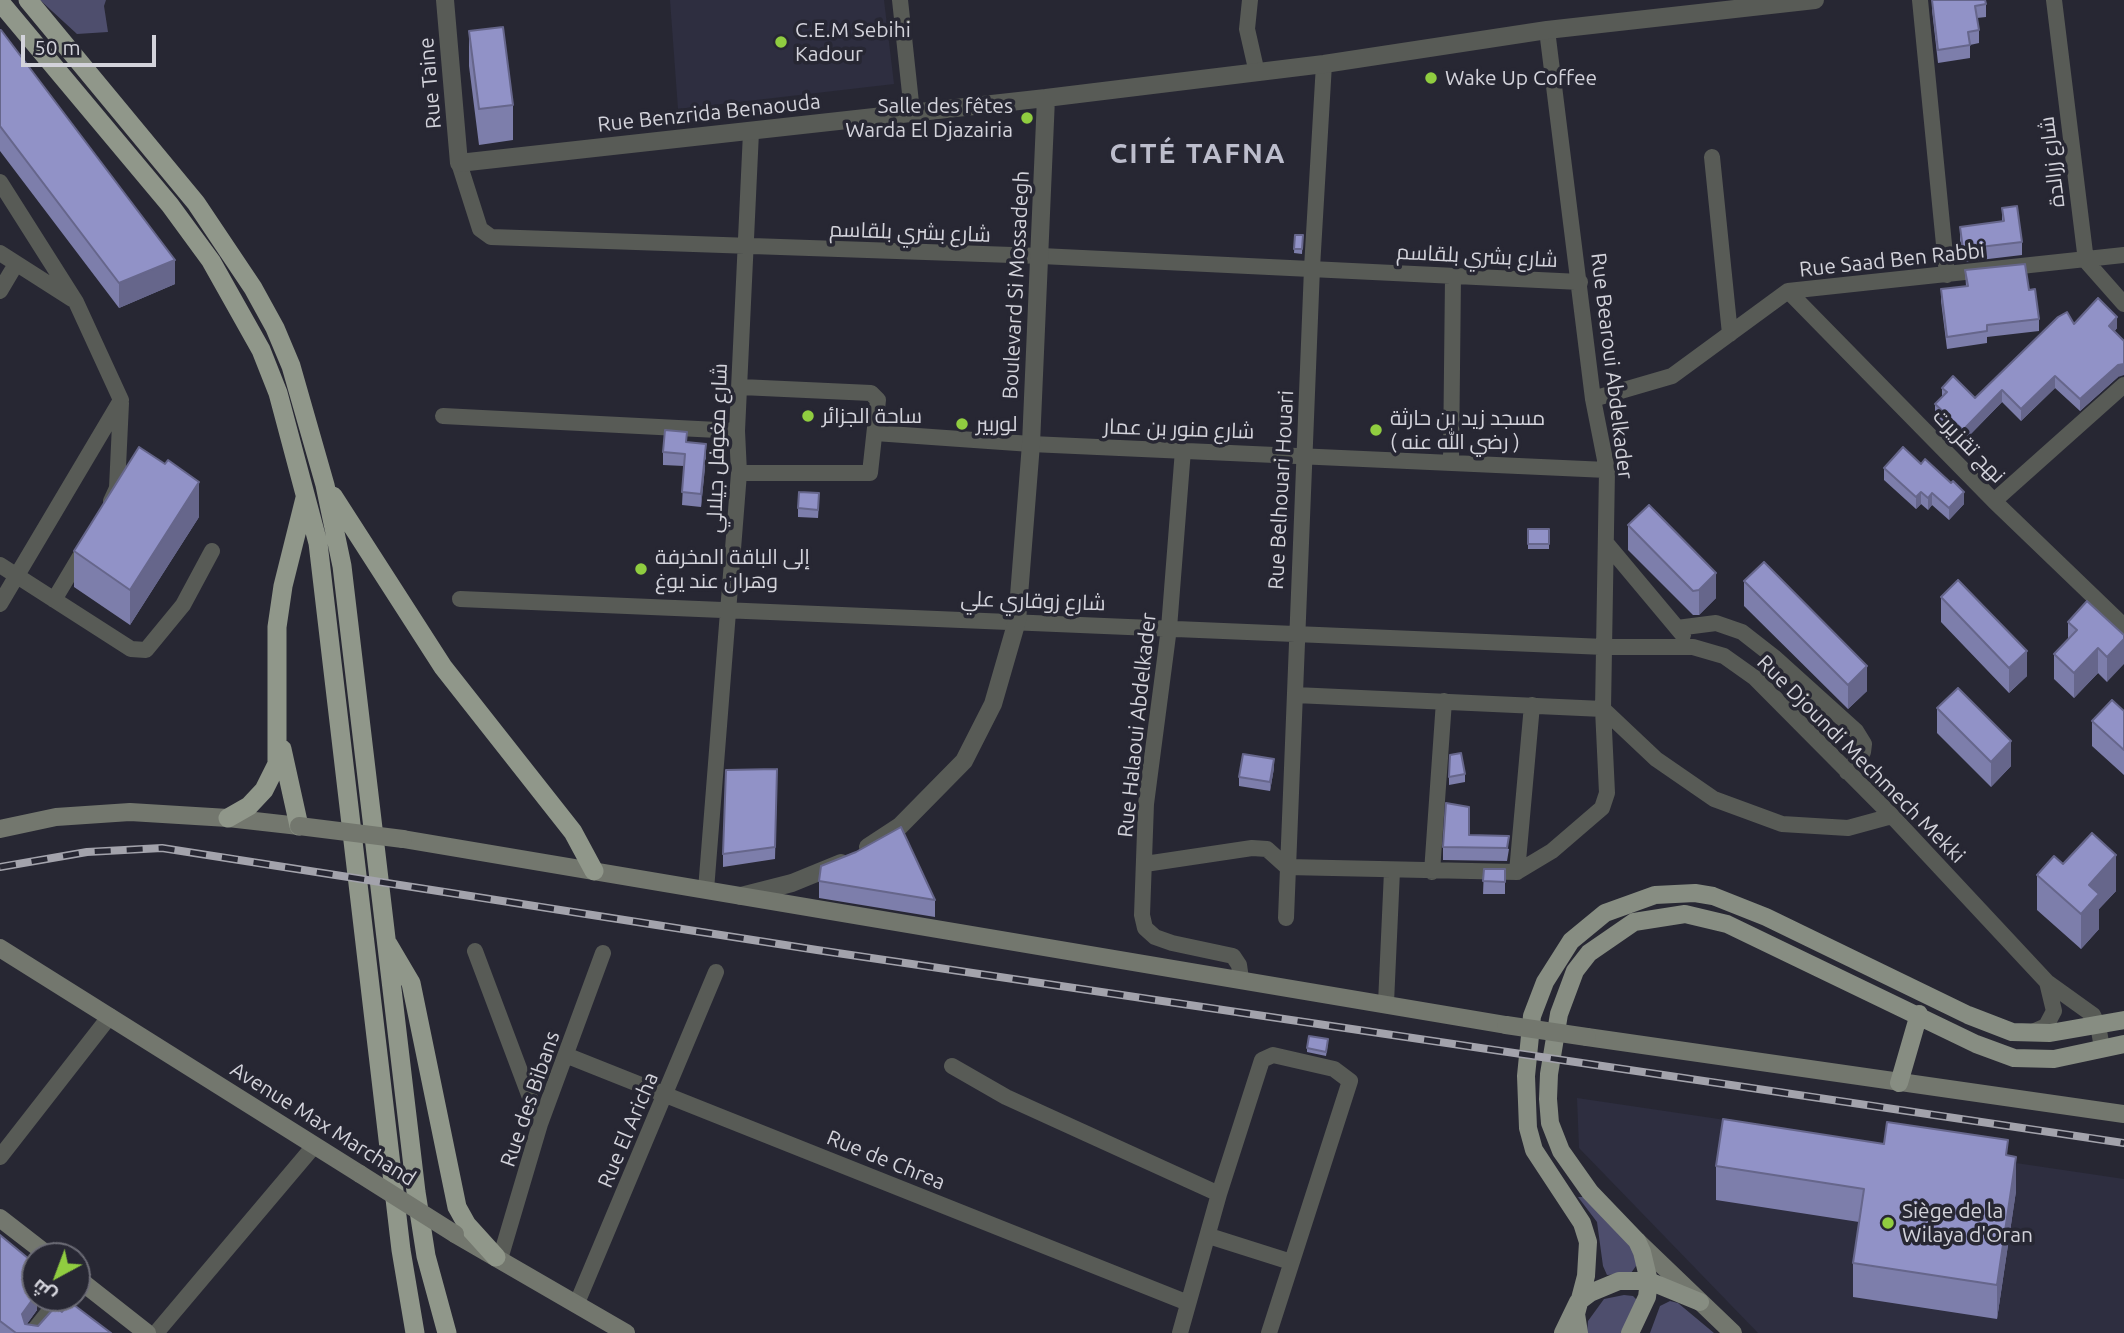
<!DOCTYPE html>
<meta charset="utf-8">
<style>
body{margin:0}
#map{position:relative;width:2124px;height:1333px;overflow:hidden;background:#272733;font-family:Ubuntu,Cairo,sans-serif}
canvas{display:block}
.north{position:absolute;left:21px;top:1242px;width:70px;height:70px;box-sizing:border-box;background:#272733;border:2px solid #6c6c76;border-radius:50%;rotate:221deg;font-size:19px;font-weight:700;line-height:28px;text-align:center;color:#d3d3db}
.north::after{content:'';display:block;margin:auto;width:24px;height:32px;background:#90cd40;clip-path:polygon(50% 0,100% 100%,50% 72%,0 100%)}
.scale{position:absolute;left:21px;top:35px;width:135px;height:32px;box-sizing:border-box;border:4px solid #d3d3db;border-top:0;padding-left:9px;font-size:21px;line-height:24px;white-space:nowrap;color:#d3d3db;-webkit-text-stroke:5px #272733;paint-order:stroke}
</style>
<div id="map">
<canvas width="2124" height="1333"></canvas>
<div class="north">ش</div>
<div class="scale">50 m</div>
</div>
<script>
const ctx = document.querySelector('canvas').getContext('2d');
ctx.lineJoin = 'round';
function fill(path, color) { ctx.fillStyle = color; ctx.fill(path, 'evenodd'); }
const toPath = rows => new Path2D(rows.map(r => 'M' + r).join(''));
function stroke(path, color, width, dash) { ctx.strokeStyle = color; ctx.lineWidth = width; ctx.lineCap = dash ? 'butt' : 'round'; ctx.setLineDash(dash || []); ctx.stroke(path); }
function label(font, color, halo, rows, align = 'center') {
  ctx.font = font + ' Ubuntu,Cairo,sans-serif'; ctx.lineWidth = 7; ctx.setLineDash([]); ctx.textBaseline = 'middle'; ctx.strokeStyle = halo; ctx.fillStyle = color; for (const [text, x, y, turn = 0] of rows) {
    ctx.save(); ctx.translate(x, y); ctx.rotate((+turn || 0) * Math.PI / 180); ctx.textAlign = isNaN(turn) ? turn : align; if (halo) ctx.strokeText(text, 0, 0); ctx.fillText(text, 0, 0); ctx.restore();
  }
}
fill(toPath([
 [670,0,884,0,894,84,678,109],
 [1577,1098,2124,1179,2124,1333,1758,1333,1579,1148]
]), '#2e2e40');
fill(toPath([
 [40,0,106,0,104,6,108,32,77,34],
 [1578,1197,1587,1197,1626,1235,1636,1259,1636,1266,1631,1273,1607,1275,1603,1266,1597,1222],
 [1624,1295,1633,1296,1639,1302,1626,1333,1587,1333,1588,1321,1604,1299],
 [1670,1301,1678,1303,1714,1333,1650,1333,1660,1306]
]), '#4e4e6d');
stroke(toPath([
 [900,0,912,112],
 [1250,0,1247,29,1257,73],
 [1920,0,1947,275],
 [2054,0,2086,261,2124,304],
 [1712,157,1730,334],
 [459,163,480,229,491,237,1041,256,1580,282],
 [0,182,76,302,121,400,0,604],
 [0,253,72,299],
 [0,291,16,264],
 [1788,291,1994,501,2124,626],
 [1788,291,2124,255],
 [1593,399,1672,376,1788,291],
 [443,416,737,431],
 [875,433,1031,444,1607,470],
 [1183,450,1169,628,1146,804,1142,915,1145,928,1155,937,1172,943,1233,956,1239,965,1241,979],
 [1451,461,1453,276],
 [739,473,870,473,878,400,871,393,741,387],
 [111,501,117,488,121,403],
 [1994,501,2124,385],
 [1606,543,1683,635],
 [0,565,131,649,146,650,183,605,212,551],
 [460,599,1605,647,1693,647,1724,656,1755,678,1892,816,2047,982,2093,1015,2098,1025,2102,1048],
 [54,600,85,548],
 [1677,628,1716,623,1742,632,1774,657,1856,731,1864,744,1863,752,1847,772],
 [1295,695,1603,709,1656,759,1714,799,1782,824,1848,828,1892,816],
 [1145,864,1252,848,1267,849,1287,867,1517,872,1552,851,1602,808,1607,793,1603,709,1607,470,1593,399,1547,30],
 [1432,872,1444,701],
 [1517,872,1532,705],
 [706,890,739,473,737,431,751,132],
 [1286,918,1312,268,1324,64],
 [475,951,540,1124],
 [1386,1003,1392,871],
 [2030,1033,2046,1026,2054,1011,2047,982],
 [568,1056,1188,1303],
 [952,1066,1006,1097,1219,1194],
 [0,1157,110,1016],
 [1209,1236,1291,1262],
 [500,1259,540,1124,603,953],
 [577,1303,716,972],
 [156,1333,314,1146],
 [1180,1333,1219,1194,1262,1060,1273,1055,1334,1069,1350,1081,1269,1333]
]), '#585b56', 16);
stroke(toPath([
 [445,0,459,163,1046,98],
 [868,847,900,826,964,761,993,704,1017,621,1031,444,1046,98,1324,64,1547,30,1815,0],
 [741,896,792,883,841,863],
 [33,1333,61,1298]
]), '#585b56', 18);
stroke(toPath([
 [0,829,56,817,130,812,228,818,299,826],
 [403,839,1506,1025],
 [0,948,360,1174],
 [1587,1037,2124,1114],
 [0,1218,49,1256],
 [455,1234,626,1333],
 [1637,1241,1733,1333],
 [77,1278,147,1333]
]), '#73776e', 18);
stroke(toPath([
 [1899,1083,1919,1014],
 [1563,1333,1578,1302,1590,1293,1619,1281,1649,1281,1700,1302],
 [1579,1333,1576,1314,1586,1276,1588,1242,1582,1223,1534,1150,1528,1128,1526,1076,1532,1016,1545,982,1571,941,1605,913,1655,895,1695,893,1713,896,1766,917,1968,1015,2012,1032,2050,1033,2124,1020],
 [1630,1333,1647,1297,1649,1281,1642,1252,1637,1241,1590,1192,1561,1151,1550,1123,1548,1099,1549,1074,1559,1014,1575,971,1589,953,1634,922,1685,914,1727,924,1976,1044,2014,1058,2054,1059,2124,1044]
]), '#878d82', 18);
stroke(toPath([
 [28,0,196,203,253,288,275,328,291,366,325,485,342,566,416,1192,426,1256,447,1333],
 [0,2,170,205,211,261,261,350,278,393,318,543,401,1250,415,1333],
 [333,496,443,667,573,832,594,871],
 [282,749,299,826],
 [228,818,249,806,264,790,277,764,277,627,283,586,305,498],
 [388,944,411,983,457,1207,467,1225,496,1257]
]), '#90978a', 19);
const rail = toPath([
 [0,867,87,852,162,848,817,950,2124,1143]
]);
stroke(rail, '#a3a3ac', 8);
stroke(rail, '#272733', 5, [16]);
stroke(toPath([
 [299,826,403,839],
 [1506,1025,1587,1037],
 [360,1174,455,1234]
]), '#73776e', 18);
fill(toPath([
 [1932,0,1986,4,1986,17,1977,18,1979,30,1979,43,1970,45,1970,58,1938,63,1932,10],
 [0,30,175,284,119,308,0,151],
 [469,31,513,105,513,140,479,145,469,66],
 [2002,208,2022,242,2022,255,1963,262,1960,240,1960,227,2002,221],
 [1295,235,1303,235,1302,254,1294,253],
 [1965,270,2029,290,2039,319,2039,331,1987,337,1987,343,1947,349,1941,301,1941,289,1966,286],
 [2074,324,2117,328,2114,332,2118,377,2080,411,2055,388,2021,421,2002,402,1963,442,1935,415,1935,404,1942,397,1942,388,1975,398],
 [687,442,706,457,701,507,682,505,684,466,663,465,663,452],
 [1884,468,1964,504,1949,520,1932,505,1928,510,1921,504,1916,509,1884,480],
 [819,502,818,518,798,517,798,508],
 [199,517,130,625,74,587,74,551],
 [1628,525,1716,598,1699,615,1693,615,1628,550],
 [1528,529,1549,529,1549,549,1528,549],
 [1744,581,1867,691,1848,709,1744,606],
 [1941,597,2027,676,2009,693,1941,622],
 [2068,622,2124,635,2107,682,2098,673,2074,698,2054,679,2054,654,2068,639],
 [1937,708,2011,766,1991,787,1937,733],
 [2124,711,2124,775,2092,746,2092,721],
 [1274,768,1270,791,1239,786,1239,777],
 [1465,774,1465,782,1449,785,1449,777],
 [777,782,775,859,723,867,723,854],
 [1469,835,1509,849,1507,861,1443,860,1443,847],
 [2063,864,2116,891,2099,909,2099,929,2081,949,2037,910,2037,875],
 [1484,869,1505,869,1505,894,1483,894],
 [819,881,935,900,935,917,819,898],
 [1328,1043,1326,1056,1307,1052,1307,1048],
 [1884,1144,2008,1156,2016,1191,1997,1319,1853,1297,1853,1263,1859,1222,1716,1200,1716,1166],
 [0,1235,37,1303,37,1310,26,1325,38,1326,62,1312,111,1333,0,1333]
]), '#7d7eab');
fill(toPath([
 [175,260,175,284,119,308,119,283],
 [2117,317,2117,328,2109,338,2109,326],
 [2124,364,2124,375,2118,377,2080,411,2080,399,2118,365],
 [2055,376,2055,388,2021,421,2021,409],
 [2002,390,2002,402,1963,442,1963,430],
 [706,444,706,457,701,507,701,494],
 [199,482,199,517,130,625,130,590],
 [1921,492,1921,504,1916,509,1916,497],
 [1964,492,1964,504,1949,520,1949,508],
 [1932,493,1932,505,1928,510,1928,498],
 [1716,573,1716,598,1699,615,1699,590],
 [2124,639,2124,664,2107,682,2107,657],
 [2098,648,2098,673,2074,698,2074,673],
 [2027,651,2027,676,2009,693,2009,668],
 [1867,666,1867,691,1848,709,1848,685],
 [2011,741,2011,766,1991,787,1991,762],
 [1274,759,1274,768,1270,791,1270,782],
 [2116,855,2116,891,2099,909,2099,929,2081,949,2081,914,2089,885],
 [2016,1157,2016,1191,1997,1319,1997,1285],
 [35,1289,35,1298,41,1298,37,1303,37,1310,22,1331,22,1314]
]), '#66668b');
const building = toPath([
 [1932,0,1985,0,1986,4,1975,6,1979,30,1968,32,1970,45,1938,50,1932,0],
 [503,27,513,105,479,109,469,31,503,27],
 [0,30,1,30,175,260,119,283,0,126,0,30],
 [2017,206,2022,242,1963,249,1960,227,2004,221,2002,208,2017,206],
 [1295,235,1303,235,1302,249,1294,249,1295,235],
 [2025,264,2029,290,2035,289,2039,319,1987,325,1987,331,1947,337,1941,289,1968,286,1965,270,2025,264],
 [2098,298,2117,317,2109,326,2124,341,2124,364,2118,365,2080,399,2055,376,2021,409,2002,390,1963,430,1935,404,1947,392,1942,388,1953,376,1975,398,2058,317,2067,312,2074,324,2098,298],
 [665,430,687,432,686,442,706,444,701,494,682,492,685,454,663,452,665,430],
 [139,447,165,464,168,460,199,482,130,590,74,551,139,447],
 [1903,447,1921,464,1925,459,1951,483,1953,481,1964,492,1949,508,1932,493,1928,498,1921,492,1916,497,1884,468,1903,447],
 [799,492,819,493,818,510,798,508,799,492],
 [1649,505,1716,573,1699,590,1693,591,1628,525,1649,505],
 [1528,529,1549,529,1549,544,1528,544,1528,529],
 [1764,562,1867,666,1848,685,1744,581,1764,562],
 [1958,580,2027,651,2009,668,1941,597,1958,580],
 [2087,601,2124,635,2124,639,2107,657,2098,648,2074,673,2054,654,2077,630,2068,622,2087,601],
 [1958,688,2011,741,1991,762,1937,708,1958,688],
 [2112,700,2124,711,2124,750,2092,721,2112,700],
 [1461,753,1465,774,1449,777,1450,755,1461,753],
 [1243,754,1274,759,1270,782,1239,777,1243,754],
 [777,769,775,847,723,854,726,770,777,769],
 [1446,803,1469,807,1469,835,1509,836,1507,848,1443,847,1446,803],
 [901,827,935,900,819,881,821,866,856,852,901,827],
 [2092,833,2116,855,2089,885,2099,894,2081,914,2037,875,2054,856,2063,864,2092,833],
 [1484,869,1505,869,1505,882,1483,881,1484,869],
 [1309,1036,1328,1039,1326,1052,1307,1048,1309,1036],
 [1723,1119,1884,1144,1887,1122,2008,1140,2006,1155,2016,1157,1997,1285,1853,1263,1864,1189,1716,1166,1723,1119],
 [0,1235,35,1264,35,1289,34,1290,35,1291,35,1296,22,1314,25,1324,38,1326,55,1307,62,1312,70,1302,111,1333,16,1333,0,1321,0,1235]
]);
fill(building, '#9192c7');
stroke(building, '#66668b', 2);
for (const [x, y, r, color] of [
 [781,42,7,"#90cd40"],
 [1431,78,7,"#90cd40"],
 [1027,118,7,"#90cd40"],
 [808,416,7,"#90cd40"],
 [962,424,7,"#90cd40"],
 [1376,430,7,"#90cd40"],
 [641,569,7,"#90cd40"],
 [1888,1223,7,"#90cd40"]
]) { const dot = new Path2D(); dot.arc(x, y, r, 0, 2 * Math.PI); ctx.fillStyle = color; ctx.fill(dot); stroke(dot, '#272733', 2.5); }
label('21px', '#d3d3db', '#272733', [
 ["C.E.M Sebihi",795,30],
 ["Kadour",795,54],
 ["Wake Up Coffee",1445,78],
 ["Salle des fêtes",1013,106,"right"],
 ["Warda El Djazairia",1013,130,"right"],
 ["ساحة الجزائر",822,416],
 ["مسجد زيد بن حارثة",1390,418],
 ["( رضي الله عنه )",1390,442],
 ["لوربير",976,424],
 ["إلى الباقة المخرفة",655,557],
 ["وهران عند يوغ",655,581],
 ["Siège de la",1902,1211],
 ["Wilaya d'Oran",1902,1235]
], 'left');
label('21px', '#d3d3db', '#272733', [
 ["Rue Taine",430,83,-95],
 ["Rue Benzrida Benaouda",709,113,-6],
 ["شارع زرالدة",2052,162,-97],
 ["شارع بشري بلقاسم",910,232,2],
 ["شارع بشري بلقاسم",1477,256,3],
 ["Rue Saad Ben Rabbi",1892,260,-6],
 ["Boulevard Si Mossadegh",1016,285,-87],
 ["Rue Bearoui Abdelkader",1612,366,83],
 ["شارع منور بن عمار",1179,429,2],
 ["نهج تقزيرت",1969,446,46],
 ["شارع مغوفل جيلالي",717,448,-88],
 ["Rue Belhouari Houari",1281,490,-87],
 ["شارع زوقاري علي",1033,601,2],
 ["Rue Halaoui Abdelkader",1137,725,-84],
 ["Rue Djoundi Mechmech Mekki",1861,759,45],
 ["Rue des Bibans",530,1099,-71],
 ["Avenue Max Marchand",323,1124,32],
 ["Rue El Aricha",628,1130,-67],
 ["Rue de Chrea",886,1160,22]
]);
ctx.letterSpacing = '2px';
label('bold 28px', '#bcbdcc', '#272733', [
 ["CITÉ TAFNA",1198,154]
]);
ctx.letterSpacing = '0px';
</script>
